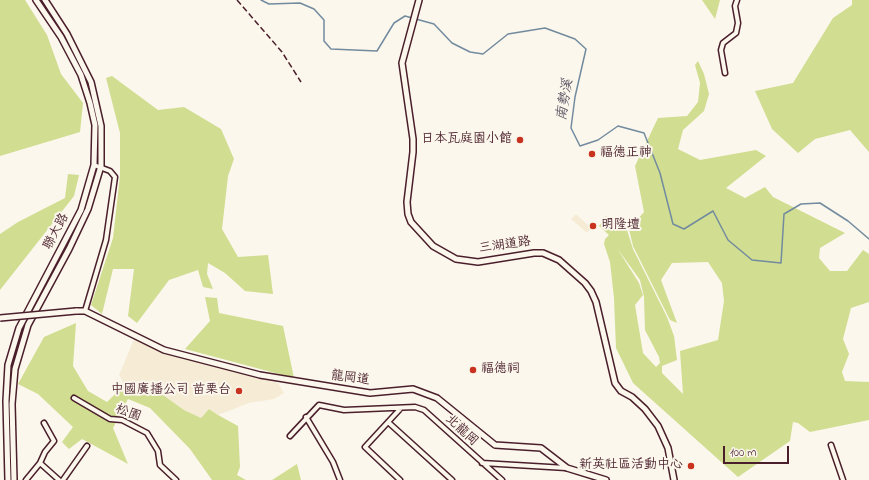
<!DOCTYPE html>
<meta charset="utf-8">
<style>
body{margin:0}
#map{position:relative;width:869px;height:480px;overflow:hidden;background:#fbf7ec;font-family:"Indie Flower",sans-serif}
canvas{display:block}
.scale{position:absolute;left:723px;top:446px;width:66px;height:18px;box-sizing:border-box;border:2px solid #4a1f2b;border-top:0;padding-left:5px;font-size:12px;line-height:14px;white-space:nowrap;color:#4a1f2b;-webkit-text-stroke:3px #fbf7ec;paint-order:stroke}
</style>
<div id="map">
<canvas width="869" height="480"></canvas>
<div class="scale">100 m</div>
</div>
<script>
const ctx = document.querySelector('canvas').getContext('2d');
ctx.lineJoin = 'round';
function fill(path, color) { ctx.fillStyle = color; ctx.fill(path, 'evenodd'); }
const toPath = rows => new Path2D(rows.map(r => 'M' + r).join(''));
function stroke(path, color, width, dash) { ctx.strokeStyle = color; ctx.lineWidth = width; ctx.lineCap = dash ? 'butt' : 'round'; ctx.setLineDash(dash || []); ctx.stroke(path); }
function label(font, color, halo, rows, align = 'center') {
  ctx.font = font + ' "Indie Flower","LXGW WenKai TC",sans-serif'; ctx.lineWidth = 4; ctx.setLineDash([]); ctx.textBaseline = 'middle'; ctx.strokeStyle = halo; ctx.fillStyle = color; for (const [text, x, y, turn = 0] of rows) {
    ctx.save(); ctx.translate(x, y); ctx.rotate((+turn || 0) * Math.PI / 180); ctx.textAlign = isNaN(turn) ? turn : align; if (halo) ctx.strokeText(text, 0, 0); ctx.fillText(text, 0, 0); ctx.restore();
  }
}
fill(toPath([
 [576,214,591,228,587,233,571,219],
 [134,339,172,355,278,383,284,393,274,399,249,403,218,415,209,409,201,418,184,410,163,395,122,391,122,380,119,375]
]), '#f6ecd6');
fill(toPath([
 [0,0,25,0,47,35,61,74,83,103,80,132,0,156],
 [702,0,720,0,715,19],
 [852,0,869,0,869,152,850,130,815,139,798,153,772,129,755,91,793,83,833,18,852,5],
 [698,61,704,74,709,94,704,111,683,130,678,149,700,160,756,150,766,156,726,188,745,198,765,187,773,197,845,233,820,248,819,258,830,271,847,271,863,250,869,254,869,302,851,308,843,339,849,354,842,372,845,381,869,382,869,420,810,432,798,423,793,422,790,441,738,477,633,383,616,348,614,298,610,262,604,244,605,239,609,235,599,226,606,216,626,227,633,249,667,317,674,336,677,360,662,366,662,373,683,394,680,351,718,340,724,301,722,283,708,262,672,263,661,280,677,323,670,320,633,246,629,229,644,212,635,166,658,118,687,116,698,102,700,83,695,65],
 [617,248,640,280,644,297,645,330,659,357,660,363,656,367,643,353,635,305,643,295,639,283],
 [112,76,158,110,184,107,221,129,234,159,228,176,222,229,238,257,268,255,273,294,245,291,225,273,208,263,207,274,213,289,203,287,198,270,169,280,137,323,128,316,134,269,113,269,102,314,91,305,113,238,120,176,120,133,106,78],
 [68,174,79,175,74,196,0,290,0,234,18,222,65,198],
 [205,297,217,298,219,313,283,326,294,378,185,349,210,321],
 [76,323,73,366,88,391,107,402,118,391,163,395,184,410,201,418,209,409,218,415,238,426,240,467,237,475,246,480,212,480,190,449,150,408,128,399,113,428,128,464,82,439,69,449,62,442,73,427,38,394,18,384,44,337],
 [297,464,301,480,272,480]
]), '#d1dd90');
stroke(toPath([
 [261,0,269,4,300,3,314,9,324,20,324,41,331,49,377,51,394,23,405,16,434,24,452,43,470,52,483,54,508,34,545,28,575,39,586,49,575,97,571,128,580,146,598,140,618,126,644,133,660,173,673,224,684,229,713,211,728,240,752,260,781,263,784,214,801,204,820,203,848,221,869,239]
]), '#728b9f', 1.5);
const minor = toPath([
 [725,73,721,50,723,43,736,33,738,23,735,6,737,0],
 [85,311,106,240,115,177,110,171,94,165],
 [74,398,110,419,122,420,147,433,158,451,160,465,176,480],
 [306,417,333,462,340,480],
 [388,422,452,480],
 [290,436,319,405,344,410,415,407,424,410,502,480],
 [831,445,843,480],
 [40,463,59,480],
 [482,463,566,468],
 [26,480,40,463,45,452,54,441,44,423],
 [63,480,87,446],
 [400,480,365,447,401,408]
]);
const tertiary = toPath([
 [419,0,402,63,413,139,413,152,407,202,408,214,411,222,433,246,456,259,478,262,534,253,543,253,559,260,585,283,591,291,596,302,615,383,621,391,632,397,645,409,658,426,668,448,674,480],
 [76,311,85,311,164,350,260,375,370,393,413,389,437,398,495,445,541,448,567,468,606,480],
 [8,480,6,401,8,365,19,328,81,210,94,165,95,125,90,103,81,75,61,37,36,0],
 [14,480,12,404,15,369,28,325,69,249,88,209,101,166,101,126,91,82,67,34,45,0]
]);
stroke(minor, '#4a1f2b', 7);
stroke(tertiary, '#4a1f2b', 8);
stroke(minor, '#fbf7ec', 4);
stroke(tertiary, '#fbf7ec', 5);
stroke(toPath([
 [237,0,282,52,301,82]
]), '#4a1f2b', 1.5, [6, 3]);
const tertiaryBridge = toPath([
 [0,318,76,311]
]);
stroke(tertiaryBridge, '#4a1f2b', 8, []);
stroke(tertiaryBridge, '#fbf7ec', 5);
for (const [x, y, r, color] of [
 [520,140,4,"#c8321e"],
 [592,154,4,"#c8321e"],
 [593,226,4,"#c8321e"],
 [473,370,4,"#c8321e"],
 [239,391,4,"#c8321e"],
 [691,466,4,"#c8321e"]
]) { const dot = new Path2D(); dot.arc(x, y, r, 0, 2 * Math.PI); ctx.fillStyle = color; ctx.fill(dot); stroke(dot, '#fbf7ec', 1.5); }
label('13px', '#4a1f2b', '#fbf7ec', [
 ["日本瓦庭園小館",512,140],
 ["福德正神",600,154,"left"],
 ["明隆壇",601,226,"left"],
 ["福德祠",481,370,"left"],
 ["中國廣播公司 苗栗台",231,391],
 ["新英社區活動中心",683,466]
], 'right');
label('13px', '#4a1f2b', '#fbf7ec', [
 ["聯大路",57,232,-62],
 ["三湖道路",505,246,-8],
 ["龍岡道",350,379,7],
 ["松園",128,414,21],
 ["北龍岡",461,431,43]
]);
label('italic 14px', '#5e5565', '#fbf7ec', [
 ["南勢溪",566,100,-81]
]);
</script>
